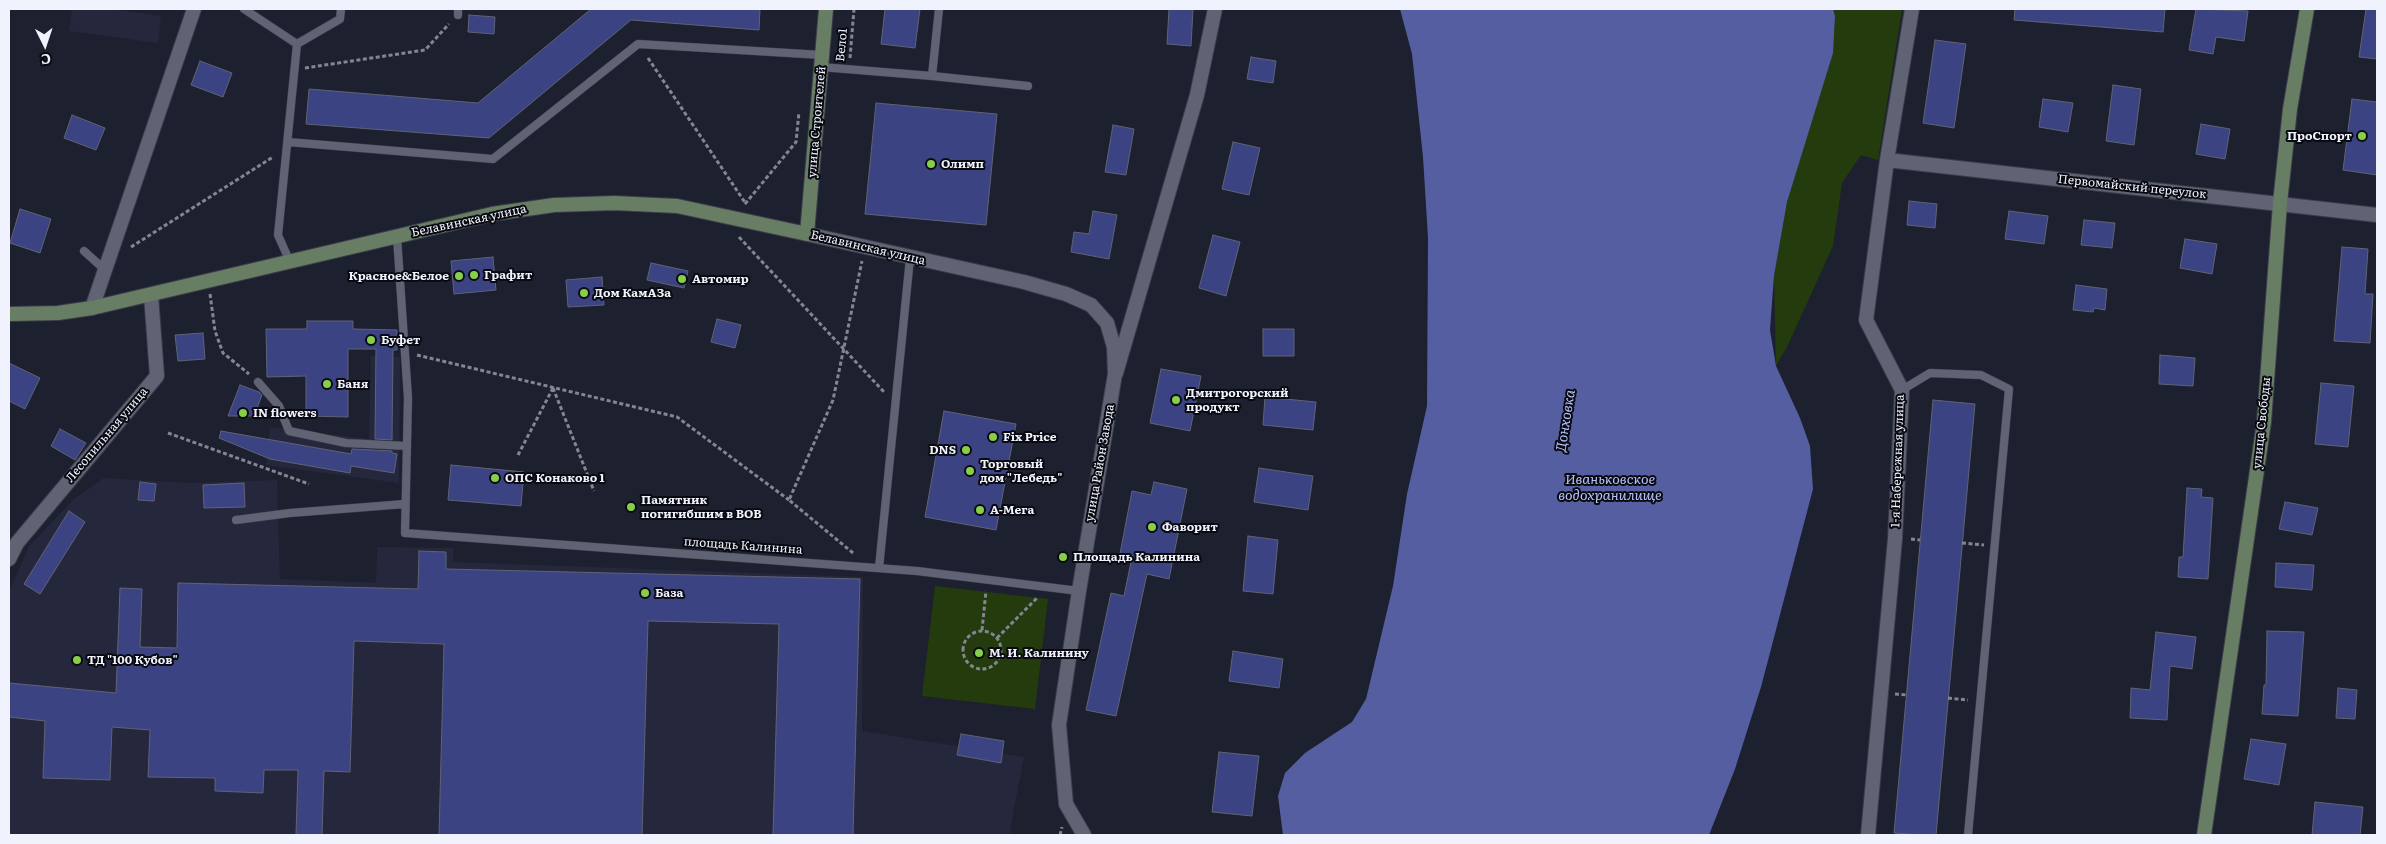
<!DOCTYPE html>
<meta charset="utf-8">
<style>
body{margin:0}
#map{position:relative;width:2386px;height:844px;overflow:hidden;background:#1d202e;font-family:Literata,serif}
canvas{display:block}
.frame{position:absolute;inset:0;border:10px solid #f0f3fd;pointer-events:none}
.north{position:absolute;left:20px;top:20px;width:50px;height:50px;-webkit-text-stroke:4px #090a11;paint-order:stroke;rotate:176deg;font-size:14px;font-weight:700;line-height:20px;text-align:center;color:#f0f3fd}
.north::after{content:'';display:block;margin:auto;width:18px;height:22px;background:#f0f3fd;clip-path:polygon(50% 0,100% 100%,50% 72%,0 100%)}
</style>
<div id="map">
<canvas width="2386" height="844"></canvas>
<div class="frame"></div>
<div class="north">С</div>
</div>
<script>
const ctx = document.querySelector('canvas').getContext('2d');
ctx.lineJoin = 'round';
function fill(path, color) { ctx.fillStyle = color; ctx.fill(path, 'evenodd'); }
const toPath = rows => new Path2D(rows.map(r => 'M' + r).join(''));
function stroke(path, color, width, dash) { ctx.strokeStyle = color; ctx.lineWidth = width; ctx.lineCap = dash ? 'butt' : 'round'; ctx.setLineDash(dash || []); ctx.stroke(path); }
function label(font, color, halo, rows, align = 'center') {
  ctx.font = font + ' Literata,serif'; ctx.lineWidth = 4; ctx.setLineDash([]); ctx.textBaseline = 'middle'; ctx.strokeStyle = halo; ctx.fillStyle = color; for (const [text, x, y, turn = 0] of rows) {
    ctx.save(); ctx.translate(x, y); ctx.rotate((+turn || 0) * Math.PI / 180); ctx.textAlign = isNaN(turn) ? turn : align; if (halo) ctx.strokeText(text, 0, 0); ctx.fillText(text, 0, 0); ctx.restore();
  }
}
fill(toPath([
 [72,9,110,9,161,16,158,43,69,31],
 [371,356,400,357,399,483,266,465,270,427,369,439],
 [104,478,189,483,277,480,280,579,376,583,377,547,453,548,453,562,863,577,862,731,1024,757,1009,835,9,835,9,592,29,546,73,500]
]), '#25283c');
fill(toPath([
 [1833,9,1902,9,1878,160,1861,155,1842,183,1833,246,1787,347,1776,366,1774,276,1787,202,1835,16],
 [935,586,1048,599,1035,709,922,696]
]), '#233b0d');
fill(toPath([
 [1400,9,1833,9,1835,16,1833,53,1787,202,1774,276,1770,330,1776,366,1800,418,1810,446,1813,489,1761,687,1735,769,1709,835,1283,835,1278,796,1285,773,1305,753,1352,722,1366,699,1393,586,1407,494,1427,406,1428,238,1423,157,1412,54]
]), '#545ea0');
const building = toPath([
 [591,9,760,9,759,30,631,20,489,138,306,124,309,89,478,103,591,9],
 [885,9,920,9,915,48,881,44,885,9],
 [1169,9,1193,9,1191,46,1167,44,1169,9],
 [2015,9,2165,9,2163,32,2014,20,2015,9],
 [2196,9,2248,11,2244,41,2216,37,2213,54,2189,50,2196,9],
 [2366,9,2377,9,2377,59,2359,57,2366,9],
 [469,15,495,17,494,34,468,32,469,15],
 [1935,40,1966,44,1954,128,1923,123,1935,40],
 [1251,57,1276,61,1273,83,1247,79,1251,57],
 [200,61,232,73,223,97,191,85,200,61],
 [2113,85,2141,89,2134,145,2106,141,2113,85],
 [2043,99,2073,103,2068,132,2039,127,2043,99],
 [2352,99,2377,102,2377,175,2343,170,2352,99],
 [876,103,997,114,986,225,865,214,876,103],
 [72,115,105,128,96,150,64,138,72,115],
 [2201,124,2230,129,2225,159,2196,154,2201,124],
 [1113,125,1134,129,1126,175,1105,172,1113,125],
 [1233,142,1260,148,1249,195,1222,189,1233,142],
 [1909,201,1937,204,1935,228,1907,225,1909,201],
 [20,209,51,219,40,253,10,243,20,209],
 [1093,211,1117,215,1109,259,1071,252,1074,232,1089,234,1093,211],
 [2009,211,2048,216,2044,244,2005,239,2009,211],
 [2084,220,2115,223,2112,248,2081,245,2084,220],
 [1213,235,1240,242,1226,296,1199,288,1213,235],
 [2185,239,2217,244,2212,274,2180,268,2185,239],
 [2342,247,2368,249,2365,294,2373,294,2370,343,2334,341,2342,247],
 [493,257,496,290,454,294,451,261,493,257],
 [651,263,688,271,684,288,647,280,651,263],
 [602,277,604,305,568,307,566,280,602,277],
 [2076,285,2107,289,2105,310,2094,308,2093,312,2073,310,2076,285],
 [717,319,741,325,735,348,711,342,717,319],
 [307,321,353,321,353,329,397,330,397,350,393,350,392,440,375,439,376,349,348,349,348,417,306,416,306,376,267,377,266,329,307,329,307,321],
 [1263,329,1294,329,1294,356,1263,356,1263,329],
 [203,333,205,359,178,361,175,335,203,333],
 [2160,355,2195,358,2193,386,2159,384,2160,355],
 [9,363,40,378,25,409,9,401,9,363],
 [1161,369,1201,376,1190,431,1150,423,1161,369],
 [2321,383,2354,386,2348,447,2315,444,2321,383],
 [240,385,259,392,262,395,254,416,228,416,240,385],
 [1265,397,1316,402,1313,430,1263,425,1265,397],
 [1933,400,1975,404,1936,835,1922,835,1894,833,1933,400],
 [944,411,1016,424,996,530,925,517,944,411],
 [60,429,86,443,75,460,51,446,60,429],
 [221,431,351,454,352,449,392,451,392,453,397,454,394,473,351,466,350,473,270,459,219,438,221,431],
 [451,465,524,472,521,506,448,500,451,465],
 [1259,468,1313,476,1308,510,1254,502,1259,468],
 [140,482,156,484,154,501,138,500,140,482],
 [1154,482,1187,489,1169,579,1147,574,1116,716,1086,710,1111,593,1124,596,1131,562,1119,559,1132,491,1151,495,1154,482],
 [244,483,245,507,204,508,203,485,244,483],
 [2187,488,2202,489,2201,497,2213,498,2208,579,2178,577,2179,557,2183,557,2187,488],
 [2285,502,2318,508,2312,535,2279,529,2285,502],
 [69,511,85,522,40,594,24,584,69,511],
 [1248,536,1278,540,1273,594,1243,591,1248,536],
 [419,551,446,552,446,569,860,579,853,835,773,835,779,624,648,621,642,835,439,835,444,644,354,641,350,772,324,771,322,835,296,835,298,770,264,770,263,793,215,791,215,778,148,777,150,730,112,727,110,780,43,778,45,721,9,717,9,683,116,693,120,588,142,589,140,647,177,648,178,583,418,589,419,551],
 [2276,563,2314,565,2312,590,2275,587,2276,563],
 [2267,631,2304,632,2298,716,2262,714,2264,685,2266,685,2267,631],
 [2156,632,2196,637,2192,669,2170,666,2167,720,2130,718,2131,688,2150,690,2156,632],
 [1233,651,1283,659,1279,688,1229,681,1233,651],
 [2338,688,2357,690,2355,719,2336,718,2338,688],
 [961,734,1004,741,1001,763,957,755,961,734],
 [2251,739,2286,744,2279,785,2244,779,2251,739],
 [1219,752,1259,756,1252,816,1212,812,1219,752],
 [2315,802,2363,807,2360,835,2312,835,2315,802]
]);
fill(building, '#3c4383');
stroke(building, '#5f6374', 1);
const service = toPath([
 [244,9,297,44,278,235,290,262],
 [458,15,458,9],
 [297,44,340,19,341,9],
 [821,67,932,76,939,9],
 [932,76,1028,86],
 [288,142,493,159,638,44,822,55],
 [397,237,408,398,405,533,917,571,1079,591],
 [84,251,105,270],
 [258,382,279,406,289,431,346,443,407,446],
 [1902,390,1930,373,1981,375,2009,389,1968,835],
 [236,520,290,513,405,504],
 [879,568,910,258]
]);
const minor = toPath([
 [1887,160,2377,215],
 [92,308,194,9],
 [1116,373,1197,95,1215,9],
 [9,559,17,543,157,376,151,295],
 [1868,835,1895,539,1902,390,1866,320,1887,160,1912,9]
]);
const tertiary = toPath([
 [807,234,1024,282,1066,294,1091,305,1107,323,1114,347,1115,374,1079,591,1059,725,1066,804,1084,835]
]);
const secondary = toPath([
 [9,314,58,313,92,308,492,214,554,205,614,203,677,206,807,234,826,9],
 [2204,835,2264,422,2280,203,2290,109,2307,9]
]);
stroke(service, '#3b3c49', 9);
stroke(minor, '#3b3c49', 16);
stroke(tertiary, '#3b3c49', 16);
stroke(secondary, '#3b3c49', 16);
stroke(toPath([
 [648,58,746,204],
 [850,58,854,9],
 [305,68,425,50,449,24],
 [745,204,796,142,799,112],
 [739,237,884,392],
 [131,247,273,157],
 [210,294,215,331,223,353,249,374],
 [417,355,677,417,789,500],
 [553,388,594,491],
 [168,433,309,484],
 [518,455,553,388],
 [1911,539,1920,540],
 [1962,543,1984,545],
 [853,553,789,500,833,400,862,261],
 [982,630,986,591],
 '963 650a19 19 0 1 1 38 0a19 19 0 1 1-38 0Z',
 [997,638,1037,598],
 [1895,694,1907,695],
 [1948,698,1968,700],
 [1060,835,1062,827]
]), '#838692', 3, [4, 2.5]);
stroke(service, '#5f6374', 8);
stroke(minor, '#5f6374', 14);
stroke(tertiary, '#5f6374', 14);
stroke(secondary, '#677e64', 14);
for (const [x, y, r, color] of [
 [2362,136,5,"#88cf49"],
 [931,164,5,"#88cf49"],
 [474,275,5,"#88cf49"],
 [459,276,5,"#88cf49"],
 [682,279,5,"#88cf49"],
 [584,293,5,"#88cf49"],
 [371,340,5,"#88cf49"],
 [327,384,5,"#88cf49"],
 [1176,400,5,"#88cf49"],
 [243,413,5,"#88cf49"],
 [993,437,5,"#88cf49"],
 [966,450,5,"#88cf49"],
 [970,471,5,"#88cf49"],
 [495,478,5,"#88cf49"],
 [631,507,5,"#88cf49"],
 [980,510,5,"#88cf49"],
 [1152,527,5,"#88cf49"],
 [1063,557,5,"#88cf49"],
 [645,593,5,"#88cf49"],
 [979,653,5,"#88cf49"],
 [77,660,5,"#88cf49"]
]) { const dot = new Path2D(); dot.arc(x, y, r, 0, 2 * Math.PI); ctx.fillStyle = color; ctx.fill(dot); stroke(dot, '#090a11', 2); }
label('12px', '#f0f3fd', '#090a11', [
 ["Вело1",842,45,-85],
 ["улица Строителей",817,122,-85],
 ["Первомайский переулок",2132,187,6],
 ["Белавинская улица",469,221,-12],
 ["Белавинская улица",868,248,13],
 ["улица Свободы",2262,423,-84],
 ["Лесопильная улица",107,435,-50],
 ["1-я Набережная улица",1898,461,-88],
 ["улица Район Завода",1100,463,-80],
 ["площадь Калинина",743,546,4]
]);
label('bold 12px', '#f0f3fd', '#090a11', [
 ["ПроСпорт",2352,136,"right"],
 ["Олимп",941,164],
 ["Графит",484,275],
 ["Красное&Белое",449,276,"right"],
 ["Автомир",692,279],
 ["Дом КамАЗа",594,293],
 ["Буфет",381,340],
 ["Баня",337,384],
 ["Дмитрогорский",1186,393],
 ["продукт",1186,407],
 ["IN flowers",253,413],
 ["Fix Price",1003,437],
 ["DNS",956,450,"right"],
 ["Торговый",980,464],
 ["дом \"Лебедь\"",980,478],
 ["ОПС Конаково 1",505,478],
 ["Памятник",641,500],
 ["погигибшим в ВОВ",641,514],
 ["А-Мега",990,510],
 ["Фаворит",1162,527],
 ["Площадь Калинина",1073,557],
 ["База",655,593],
 ["М. И. Калинину",989,653],
 ["ТД \"100 Кубов\"",87,660]
], 'left');
label('italic 14px', '#b5c1f9', '#090a11', [
 ["Донховка",1566,421,-81],
 ["Иваньковское",1610,480],
 ["водохранилище",1610,496]
]);
</script>
